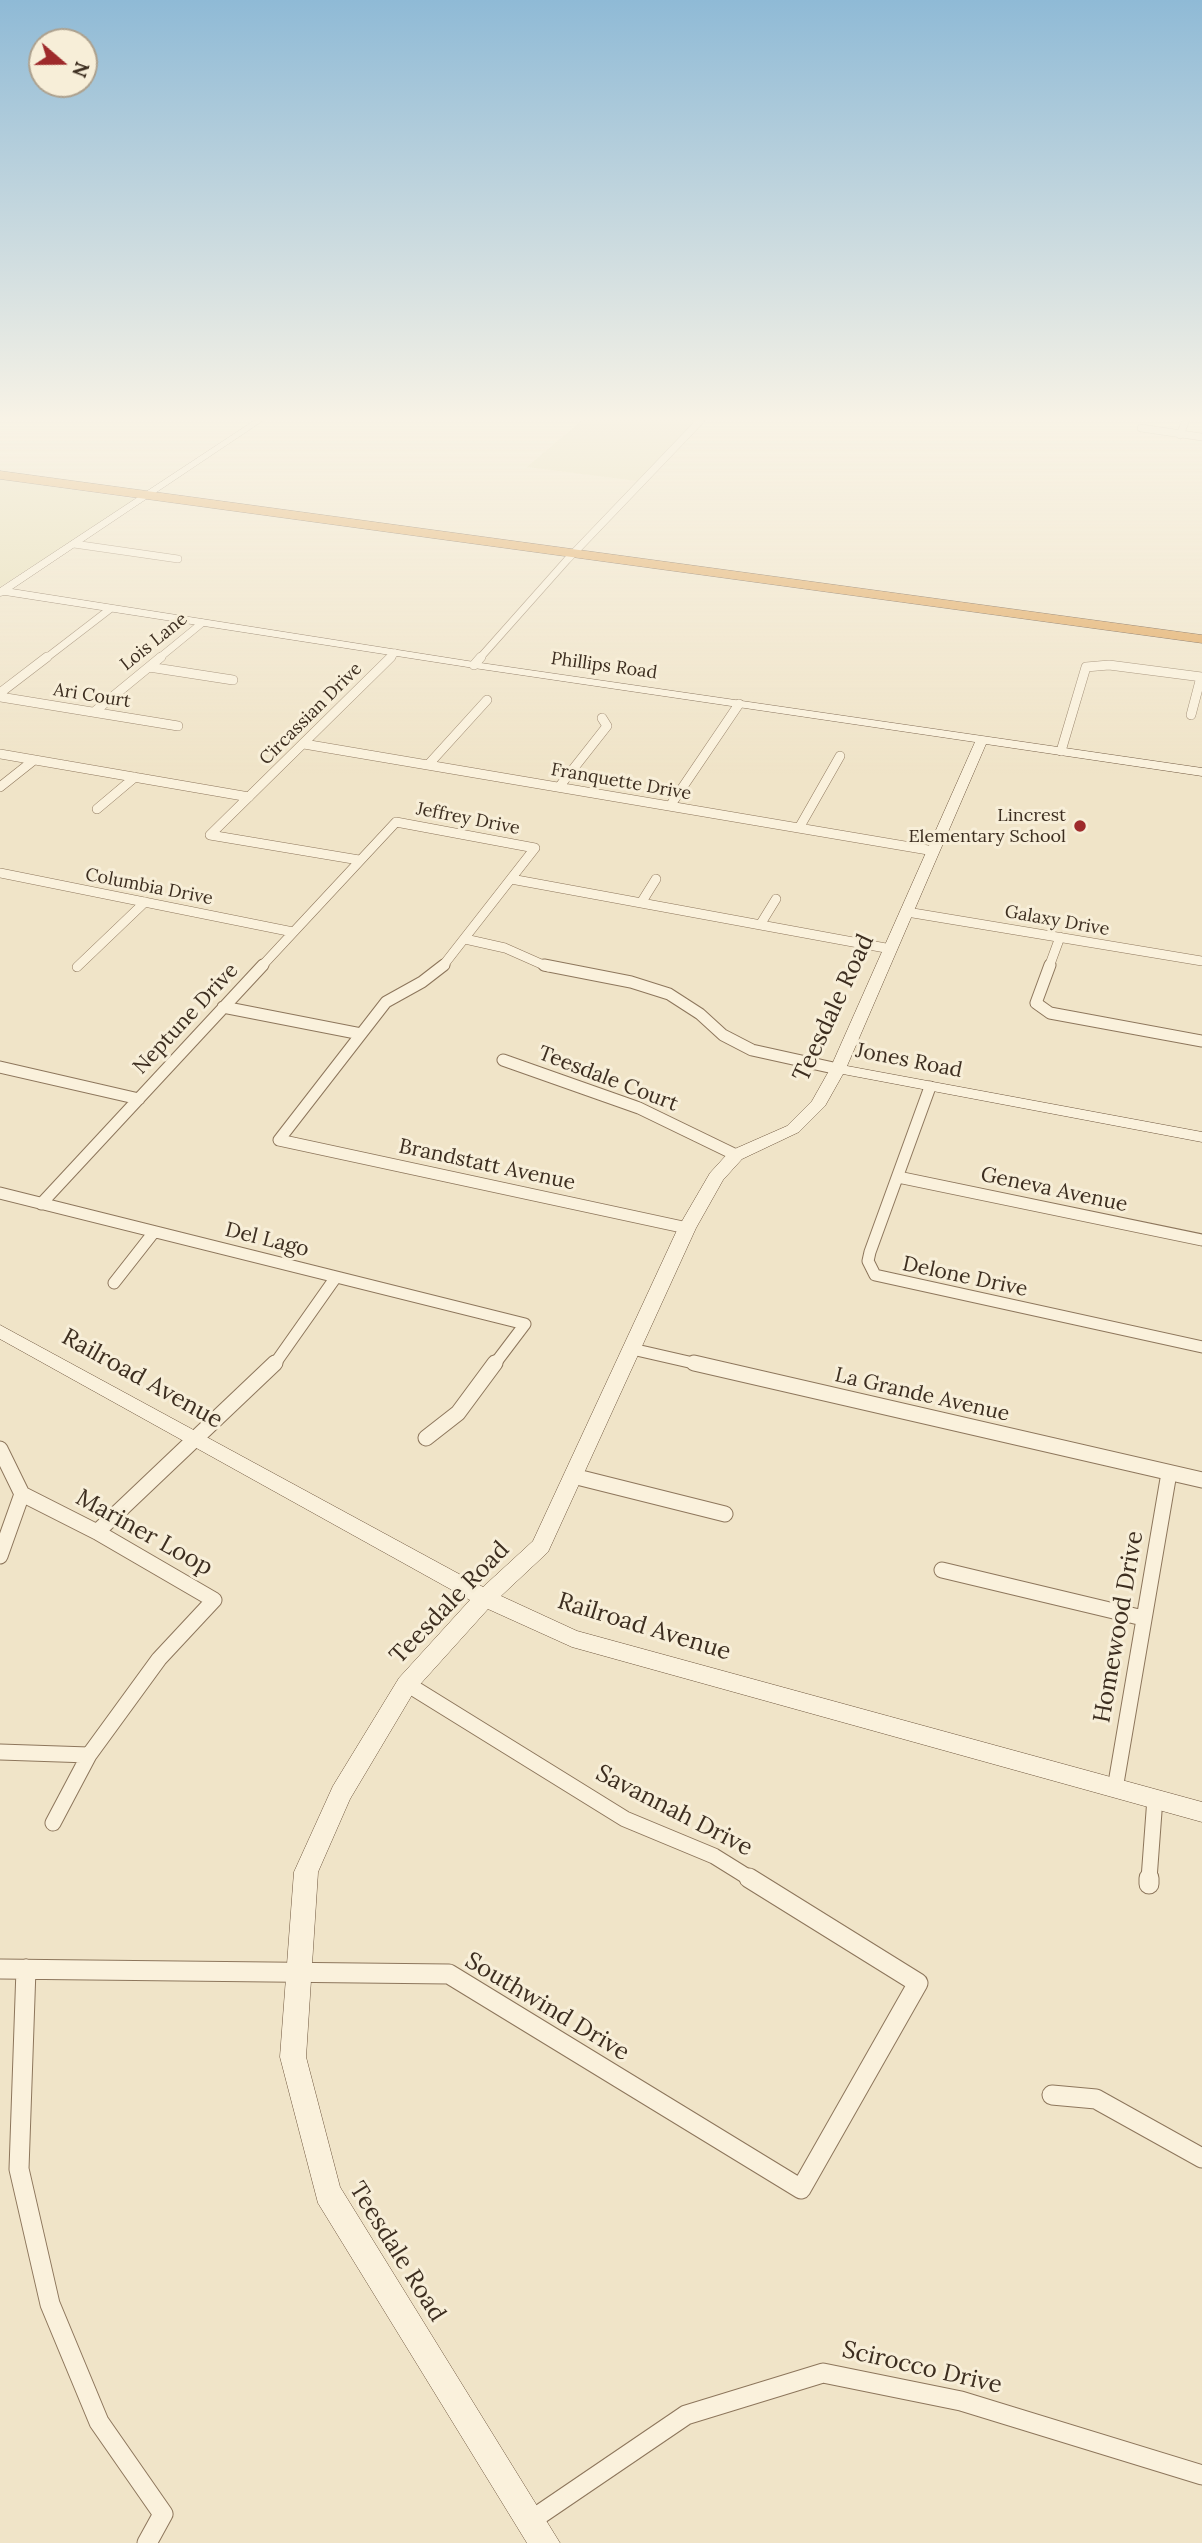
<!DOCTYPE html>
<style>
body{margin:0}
#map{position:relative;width:1202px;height:2543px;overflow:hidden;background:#f0e4c8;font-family:Lora,serif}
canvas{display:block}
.north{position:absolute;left:28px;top:28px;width:70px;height:70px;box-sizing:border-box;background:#f7eed8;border:2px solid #ada18e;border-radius:50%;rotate:110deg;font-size:19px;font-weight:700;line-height:28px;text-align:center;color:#3d2e20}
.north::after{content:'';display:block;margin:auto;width:24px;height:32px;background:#9e2a2b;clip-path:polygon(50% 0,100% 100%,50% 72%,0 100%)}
</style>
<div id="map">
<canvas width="1202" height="2543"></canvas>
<div class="north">N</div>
</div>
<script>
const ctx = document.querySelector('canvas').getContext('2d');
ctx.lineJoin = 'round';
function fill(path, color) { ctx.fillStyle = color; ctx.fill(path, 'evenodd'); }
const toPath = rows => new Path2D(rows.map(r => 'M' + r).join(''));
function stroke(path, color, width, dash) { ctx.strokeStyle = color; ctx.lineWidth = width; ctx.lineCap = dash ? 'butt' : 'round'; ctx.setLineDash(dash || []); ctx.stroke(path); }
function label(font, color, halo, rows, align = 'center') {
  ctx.font = font + ' Lora,serif'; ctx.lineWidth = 6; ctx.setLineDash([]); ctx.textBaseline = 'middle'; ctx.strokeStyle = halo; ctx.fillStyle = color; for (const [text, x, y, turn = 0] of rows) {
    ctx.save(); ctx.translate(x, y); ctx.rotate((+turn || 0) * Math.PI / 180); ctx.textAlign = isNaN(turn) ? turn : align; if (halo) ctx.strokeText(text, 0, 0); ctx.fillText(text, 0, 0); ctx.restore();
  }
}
fill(toPath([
 [582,420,698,420,637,481,527,467],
 [0,479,137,499,0,587]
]), '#e6deb5');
const streetFar4 = toPath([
 [1141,428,1202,437],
 [1180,435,1186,420],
 [74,544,178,559],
 [45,659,110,609],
 [158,659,202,623],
 [389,659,395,653],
 [479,659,567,560,701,420]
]);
const streetFar3 = toPath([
 [474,665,481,657],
 [149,667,233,680],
 [0,693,47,657],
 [0,697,178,726],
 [94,712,161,657],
 [1191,715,1201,677],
 [304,744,934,851],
 [1061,751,1086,667,1109,665,1202,677],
 [0,754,249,797],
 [428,765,487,700],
 [0,787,34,760],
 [559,787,607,726,602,718],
 [670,806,739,704],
 [97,809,135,777],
 [799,828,840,756],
 [359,860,210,835,391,657],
 [0,873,293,932],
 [511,879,891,949],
 [641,903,656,879],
 [907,912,1202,961],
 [760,925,776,899],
 [465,939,505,948,548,967],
 [77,967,145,902],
 [261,967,396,822,535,848,442,967],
 [1049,967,1060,937]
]);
const streetFar2 = toPath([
 [444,965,422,982,386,1002,279,1140,687,1228],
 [544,965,631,982,669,994,700,1014,723,1035,752,1050,838,1069],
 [1050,965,1036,1003,1050,1013,1202,1041],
 [223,1007,361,1034],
 [503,1060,639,1108,736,1155],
 [0,1067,139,1099],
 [930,1087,870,1252,868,1261,875,1275,1202,1347],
 [898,1177,1202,1240],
 [0,1193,525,1324,494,1365],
 [41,1204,263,965],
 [114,1283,154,1232],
 [632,1349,702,1365],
 [274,1365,336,1277]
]);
const streetFar1 = toPath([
 [694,1363,1202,1480],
 [426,1438,458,1413,495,1363],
 [0,1449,22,1494,97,1532,214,1600,159,1659,89,1755,0,1752],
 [573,1476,725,1514],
 [97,1532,275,1363],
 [0,1556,22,1494],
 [942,1570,1143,1618],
 [407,1684,625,1819,714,1856,751,1879],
 [1115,1789,1169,1473],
 [53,1823,89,1755],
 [1149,1879,1155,1798]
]);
const street = toPath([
 [1149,1884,1149,1878],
 [0,1969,449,1974,801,2189,918,1983,749,1878],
 [26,1969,19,2169,50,2304,99,2422,163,2514,147,2543],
 [1052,2095,1096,2099,1202,2158],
 [533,2519,686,2415,823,2373,961,2401,1202,2475]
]);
const secondary = toPath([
 [255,420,264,420,12,589,474,662,1202,768,1202,776,986,744,847,1066,1202,1132,1202,1142,843,1074,825,1106,799,1132,742,1159,723,1180,696,1228,548,1552,501,1596,577,1631,1202,1802,1202,1822,572,1647,488,1609,415,1690,350,1799,318,1872,306,2057,340,2187,560,2543,527,2543,318,2203,280,2057,294,1872,333,1786,399,1678,470,1600,0,1339,0,1325,483,1587,533,1541,678,1228,710,1173,730,1151,787,1126,812,1101,830,1069,975,742,474,668,5,595,0,596,0,588,255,420]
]);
const highway = toPath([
 [0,471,1202,635,1202,643,0,479,0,471]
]);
stroke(streetFar4, '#8d765c', 8);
stroke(streetFar3, '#8d765c', 10);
stroke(streetFar2, '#8d765c', 13);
stroke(streetFar1, '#8d765c', 17);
stroke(street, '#8d765c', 21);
stroke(secondary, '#6f573f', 1);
stroke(highway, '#5b4430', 1);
stroke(streetFar4, '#faf1dc', 7);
stroke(streetFar3, '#faf1dc', 9);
stroke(streetFar2, '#faf1dc', 11);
stroke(streetFar1, '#faf1dc', 15);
stroke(street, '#faf1dc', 19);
fill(secondary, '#faf1dc');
fill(highway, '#e0a458');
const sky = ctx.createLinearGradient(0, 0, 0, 776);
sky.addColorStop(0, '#8fbad6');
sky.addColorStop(0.54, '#f8f3e6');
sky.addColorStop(1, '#f8f3e600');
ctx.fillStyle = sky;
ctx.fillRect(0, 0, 1202, 776);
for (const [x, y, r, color] of [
 [1080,826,7,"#9e2a2b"]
]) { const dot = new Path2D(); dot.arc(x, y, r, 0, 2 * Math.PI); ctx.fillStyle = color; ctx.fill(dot); stroke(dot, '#f7eed8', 2.5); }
label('18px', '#3d2e20', '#f7eed8', [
 ["Lois Lane",154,642,-39],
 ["Phillips Road",604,666,8],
 ["Ari Court",92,696,9],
 ["Circassian Drive",311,714,-45],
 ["Franquette Drive",621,782,10],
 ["Jeffrey Drive",468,819,11],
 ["Columbia Drive",149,887,11],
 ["Galaxy Drive",1057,921,10]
]);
label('18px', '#3d2e20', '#f7eed8', [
 ["Lincrest",1066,816],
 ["Elementary School",1066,837]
], 'right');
label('21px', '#3d2e20', '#f7eed8', [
 ["Neptune Drive",186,1019,-47],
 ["Jones Road",909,1061,11],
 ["Teesdale Court",608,1079,21],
 ["Brandstatt Avenue",487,1165,12],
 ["Geneva Avenue",1054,1190,12],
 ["Del Lago",267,1240,14],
 ["Delone Drive",965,1277,12],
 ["La Grande Avenue",922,1395,13]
]);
label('24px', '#3d2e20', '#f7eed8', [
 ["Teesdale Road",834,1008,-65],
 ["Railroad Avenue",142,1379,29],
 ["Mariner Loop",144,1533,29],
 ["Teesdale Road",450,1603,-46],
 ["Railroad Avenue",644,1627,17],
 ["Homewood Drive",1119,1627,-80],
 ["Savannah Drive",674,1811,27],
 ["Southwind Drive",547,2007,31],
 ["Teesdale Road",397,2252,58],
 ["Scirocco Drive",922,2368,13]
]);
</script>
